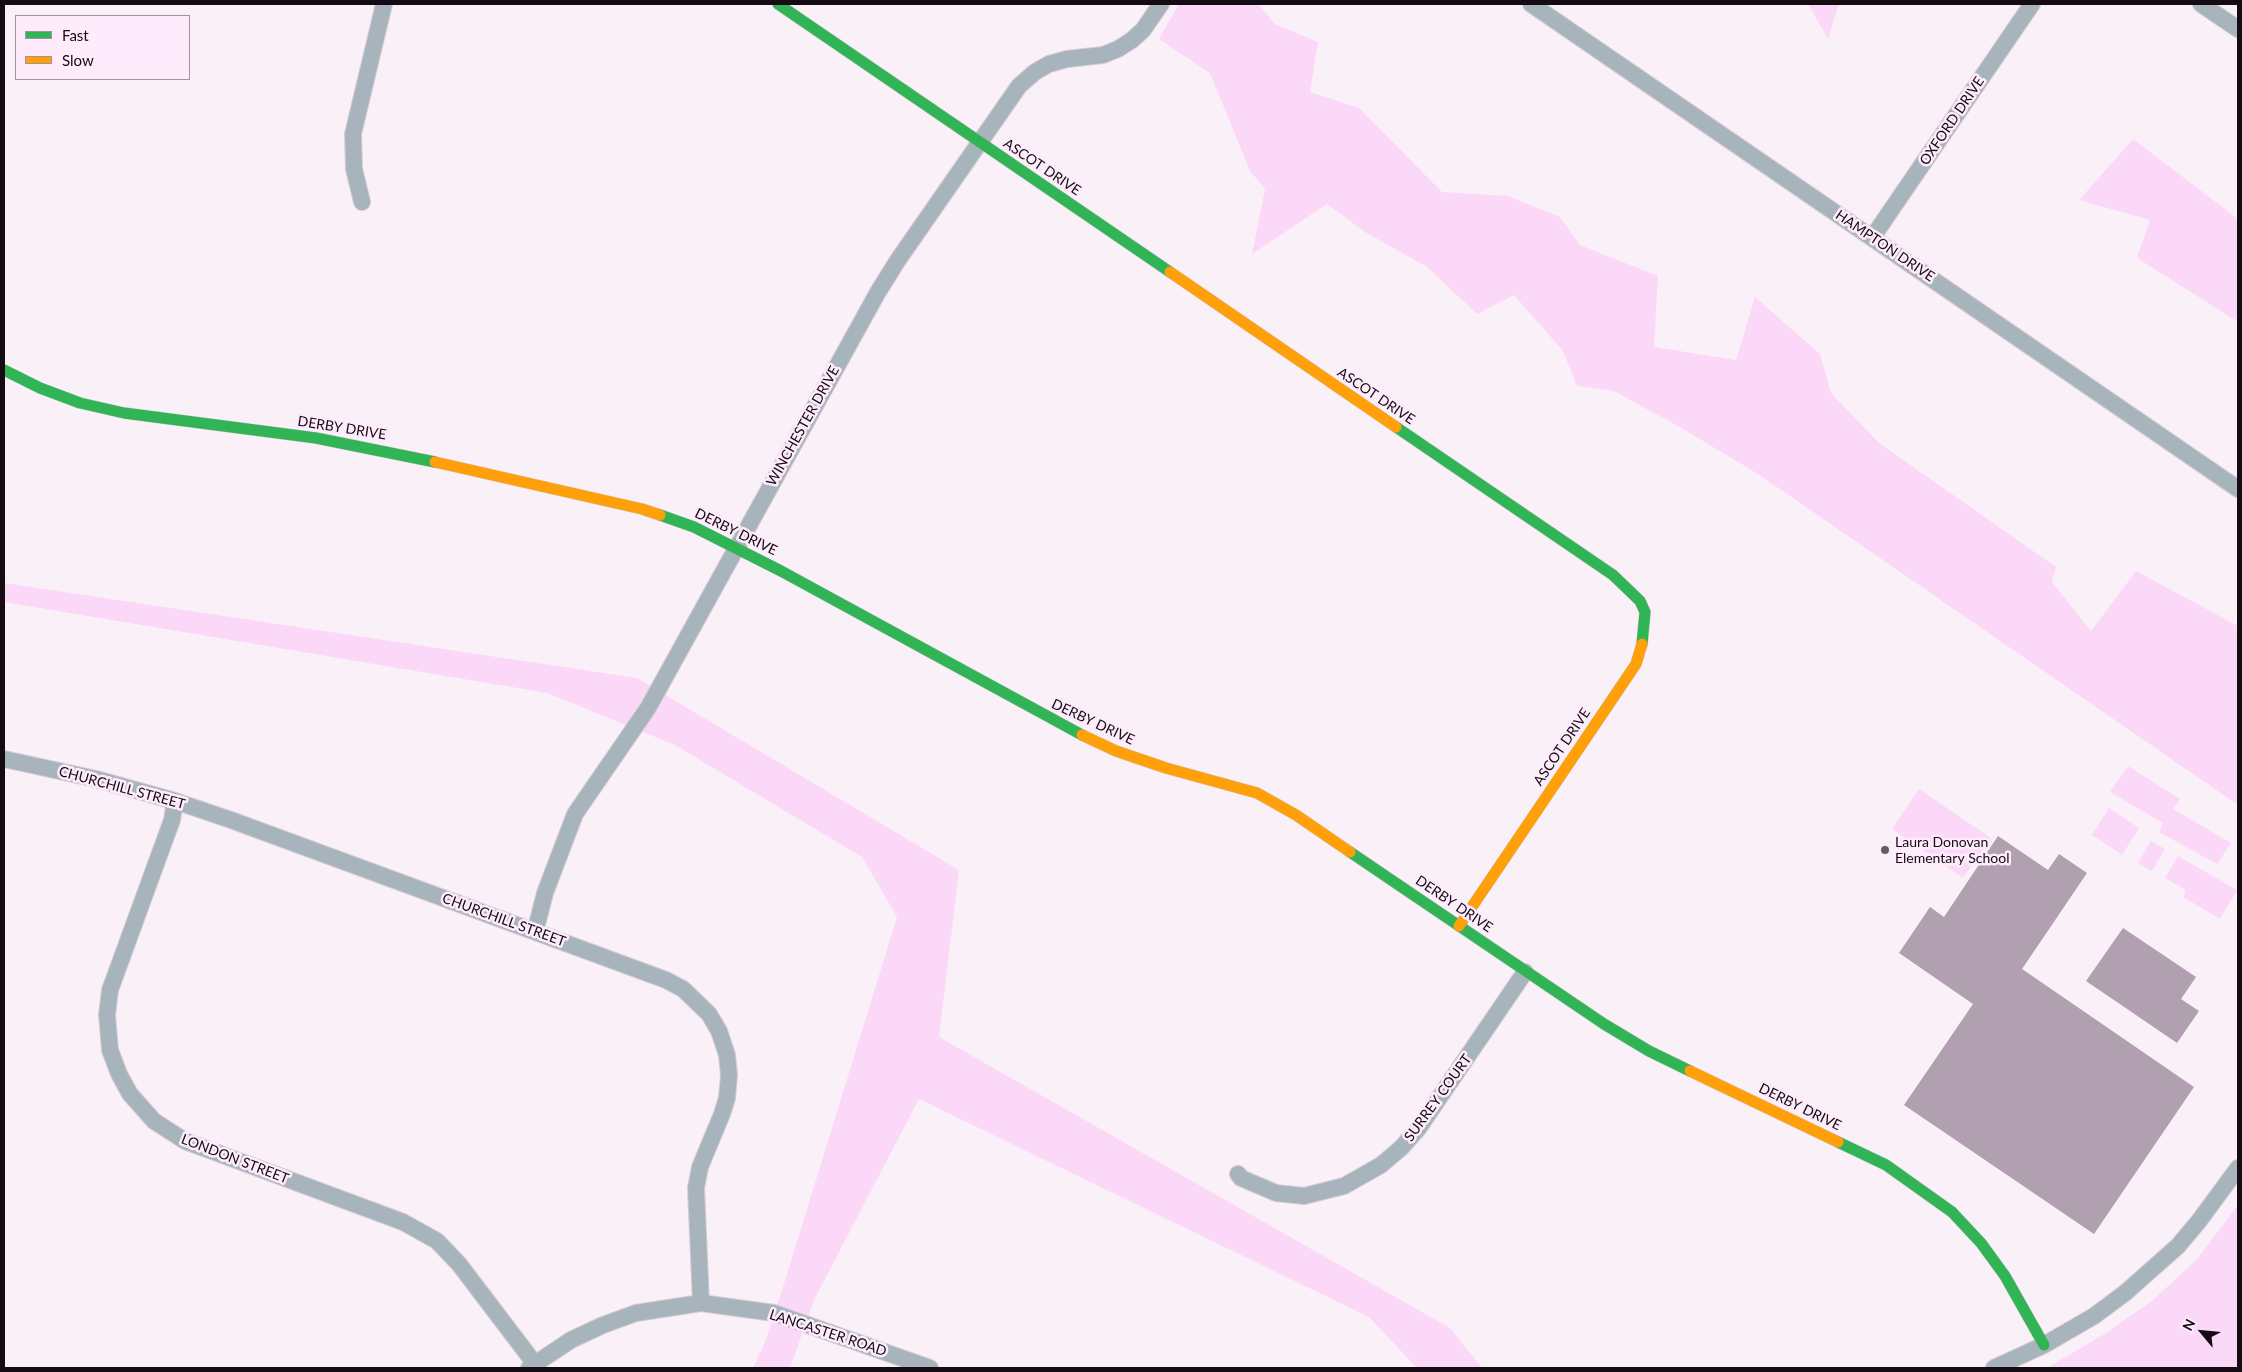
<!DOCTYPE html>
<style>
body{margin:0}
#map{position:relative;width:2242px;height:1372px;overflow:hidden;background:#faf0f8;font-family:Lato,sans-serif}
canvas{display:block}
.frame{position:absolute;inset:0;border:5px solid #140b13;pointer-events:none}
.legend{position:absolute;left:15px;top:15px;width:175px;height:65px;box-sizing:border-box;background:#feecfc;border:1px solid #a0929f;margin:0;padding:6px 9px;list-style:none;font-size:15px;color:#140b13}
.legend li{display:flex;align-items:center;gap:10px;height:25px}
.legend b{width:25px;border:1px solid #a0929f}
.north{position:absolute;left:2177px;top:1307px;width:50px;height:50px;-webkit-text-stroke:4px #feecfc;paint-order:stroke;rotate:298deg;font-size:14px;font-weight:700;line-height:20px;text-align:center;color:#140b13}
.north::after{content:'';display:block;margin:auto;width:18px;height:22px;background:#140b13;clip-path:polygon(50% 0,100% 100%,50% 72%,0 100%)}
</style>
<div id="map">
<canvas width="2242" height="1372"></canvas>
<div class="frame"></div>
<ul class="legend">
<li><b style="height:6px;background:#30b455"></b>Fast</li>
<li><b style="height:6px;background:#ff9f0a"></b>Slow</li>
</ul>
<div class="north">N</div>
</div>
<script>
const ctx = document.querySelector('canvas').getContext('2d');
ctx.lineJoin = 'round';
function fill(path, color) { ctx.fillStyle = color; ctx.fill(path, 'evenodd'); }
const toPath = rows => new Path2D(rows.map(r => 'M' + r).join(''));
function stroke(path, color, width, dash) { ctx.strokeStyle = color; ctx.lineWidth = width; ctx.lineCap = dash ? 'butt' : 'round'; ctx.setLineDash(dash || []); ctx.stroke(path); }
function label(font, color, halo, rows, align = 'center') {
  ctx.font = font + ' Lato,sans-serif'; ctx.lineWidth = 5; ctx.setLineDash([]); ctx.textBaseline = 'middle'; ctx.strokeStyle = halo; ctx.fillStyle = color; for (const [text, x, y, turn = 0] of rows) {
    ctx.save(); ctx.translate(x, y); ctx.rotate((+turn || 0) * Math.PI / 180); ctx.textAlign = isNaN(turn) ? turn : align; if (halo) ctx.strokeText(text, 0, 0); ctx.fillText(text, 0, 0); ctx.restore();
  }
}
fill(toPath([
 [1179,4,1258,4,1275,24,1318,42,1310,92,1359,108,1442,192,1508,196,1560,217,1580,245,1658,276,1654,347,1736,360,1755,297,1820,354,1831,393,1879,443,2056,567,2052,582,2091,631,2136,571,2238,626,2238,805,1758,474,1678,426,1614,391,1577,386,1563,351,1514,295,1477,314,1427,267,1365,232,1327,204,1252,254,1265,189,1250,171,1210,73,1159,39],
 [1808,4,1839,4,1828,39],
 [2133,139,2238,219,2238,322,2137,258,2150,220,2079,200],
 [4,583,637,678,959,870,939,1037,1450,1328,1482,1368,1417,1368,1369,1317,919,1099,814,1300,790,1368,753,1368,765,1342,783,1287,897,917,862,857,675,745,547,693,4,602],
 [2128,766,2180,799,2173,809,2231,843,2217,864,2159,832,2163,823,2110,792],
 [1919,789,1991,838,1963,878,1892,829],
 [2109,808,2139,828,2122,855,2092,835],
 [2151,841,2165,849,2152,871,2138,863],
 [2178,856,2237,890,2220,919,2183,897,2186,890,2165,878],
 [2238,1205,2238,1368,2047,1368,2106,1333,2153,1300,2197,1259]
]), '#fcd8f8');
fill(toPath([
 [1998,836,2048,870,2059,854,2087,873,2022,969,2194,1087,2094,1234,1904,1105,1973,1004,1899,953,1930,907,1944,917],
 [2123,928,2196,977,2181,999,2199,1011,2177,1043,2086,981]
]), '#b1a0af');
const street = toPath([
 [1531,4,2238,489],
 [2201,4,2238,29],
 [362,202,354,169,353,134,384,4],
 [1872,238,2032,4],
 [4,759,96,779,175,801,231,820,666,980,683,989,709,1014,719,1031,727,1055,729,1075,727,1098,722,1114,700,1167,696,1188,701,1303],
 [175,801,172,820,110,990,107,1015,110,1050,119,1074,130,1094,154,1121,185,1141,403,1222,437,1241,459,1264,535,1364],
 [535,932,545,893,575,814,648,708,878,292,898,260,1019,86,1035,72,1049,64,1067,59,1103,55,1118,49,1132,40,1143,30,1161,4],
 [1238,1174,1241,1178,1276,1193,1304,1196,1344,1186,1381,1165,1401,1148,1418,1129,1525,972],
 [529,1368,571,1340,603,1325,636,1313,701,1303,774,1313,930,1368],
 [1994,1368,2044,1345,2094,1316,2125,1293,2178,1246,2199,1221,2238,1168]
]);
const fast = toPath([
 [778,4,1170,272],
 [4,370,40,388,80,403,124,413,316,438,435,462],
 [1396,427,1613,575,1640,601,1645,612,1642,644],
 [660,515,694,527,781,571,1082,735],
 [1350,852,1604,1024,1649,1051,1690,1071],
 [1838,1142,1886,1165,1952,1212,1981,1243,2005,1276,2044,1345]
]);
const slow = toPath([
 [1170,272,1396,427],
 [435,462,642,509,660,515],
 [1082,735,1116,751,1166,768,1257,793,1296,815,1350,852],
 [1459,926,1636,664,1642,644],
 [1690,1071,1838,1142]
]);
stroke(street, '#d4ccd3', 18);
stroke(fast, '#d4ccd3', 12);
stroke(slow, '#d4ccd3', 12);
stroke(street, '#a8b4bb', 16);
stroke(fast, '#30b455', 11);
stroke(slow, '#ff9f0a', 11);
for (const [x, y, r, color] of [
 [1885,850,5,"#645b63"]
]) { const dot = new Path2D(); dot.arc(x, y, r, 0, 2 * Math.PI); ctx.fillStyle = color; ctx.fill(dot); stroke(dot, '#feecfc', 2); }
label('14px', '#140b13', '#feecfc', [
 ["OXFORD DRIVE",1952,121,-56],
 ["ASCOT DRIVE",1042,167,34],
 ["HAMPTON DRIVE",1885,246,34],
 ["ASCOT DRIVE",1376,396,34],
 ["WINCHESTER DRIVE",803,426,-61],
 ["DERBY DRIVE",342,428,9],
 ["DERBY DRIVE",736,532,26],
 ["DERBY DRIVE",1093,722,25],
 ["ASCOT DRIVE",1562,747,-56],
 ["CHURCHILL STREET",122,788,15],
 ["DERBY DRIVE",1454,904,34],
 ["CHURCHILL STREET",504,920,20],
 ["SURREY COURT",1438,1098,-54],
 ["DERBY DRIVE",1800,1107,26],
 ["LONDON STREET",235,1159,21],
 ["LANCASTER ROAD",828,1333,18]
]);
label('14px', '#140b13', '#feecfc', [
 ["Laura Donovan",1895,842],
 ["Elementary School",1895,858]
], 'left');
</script>
